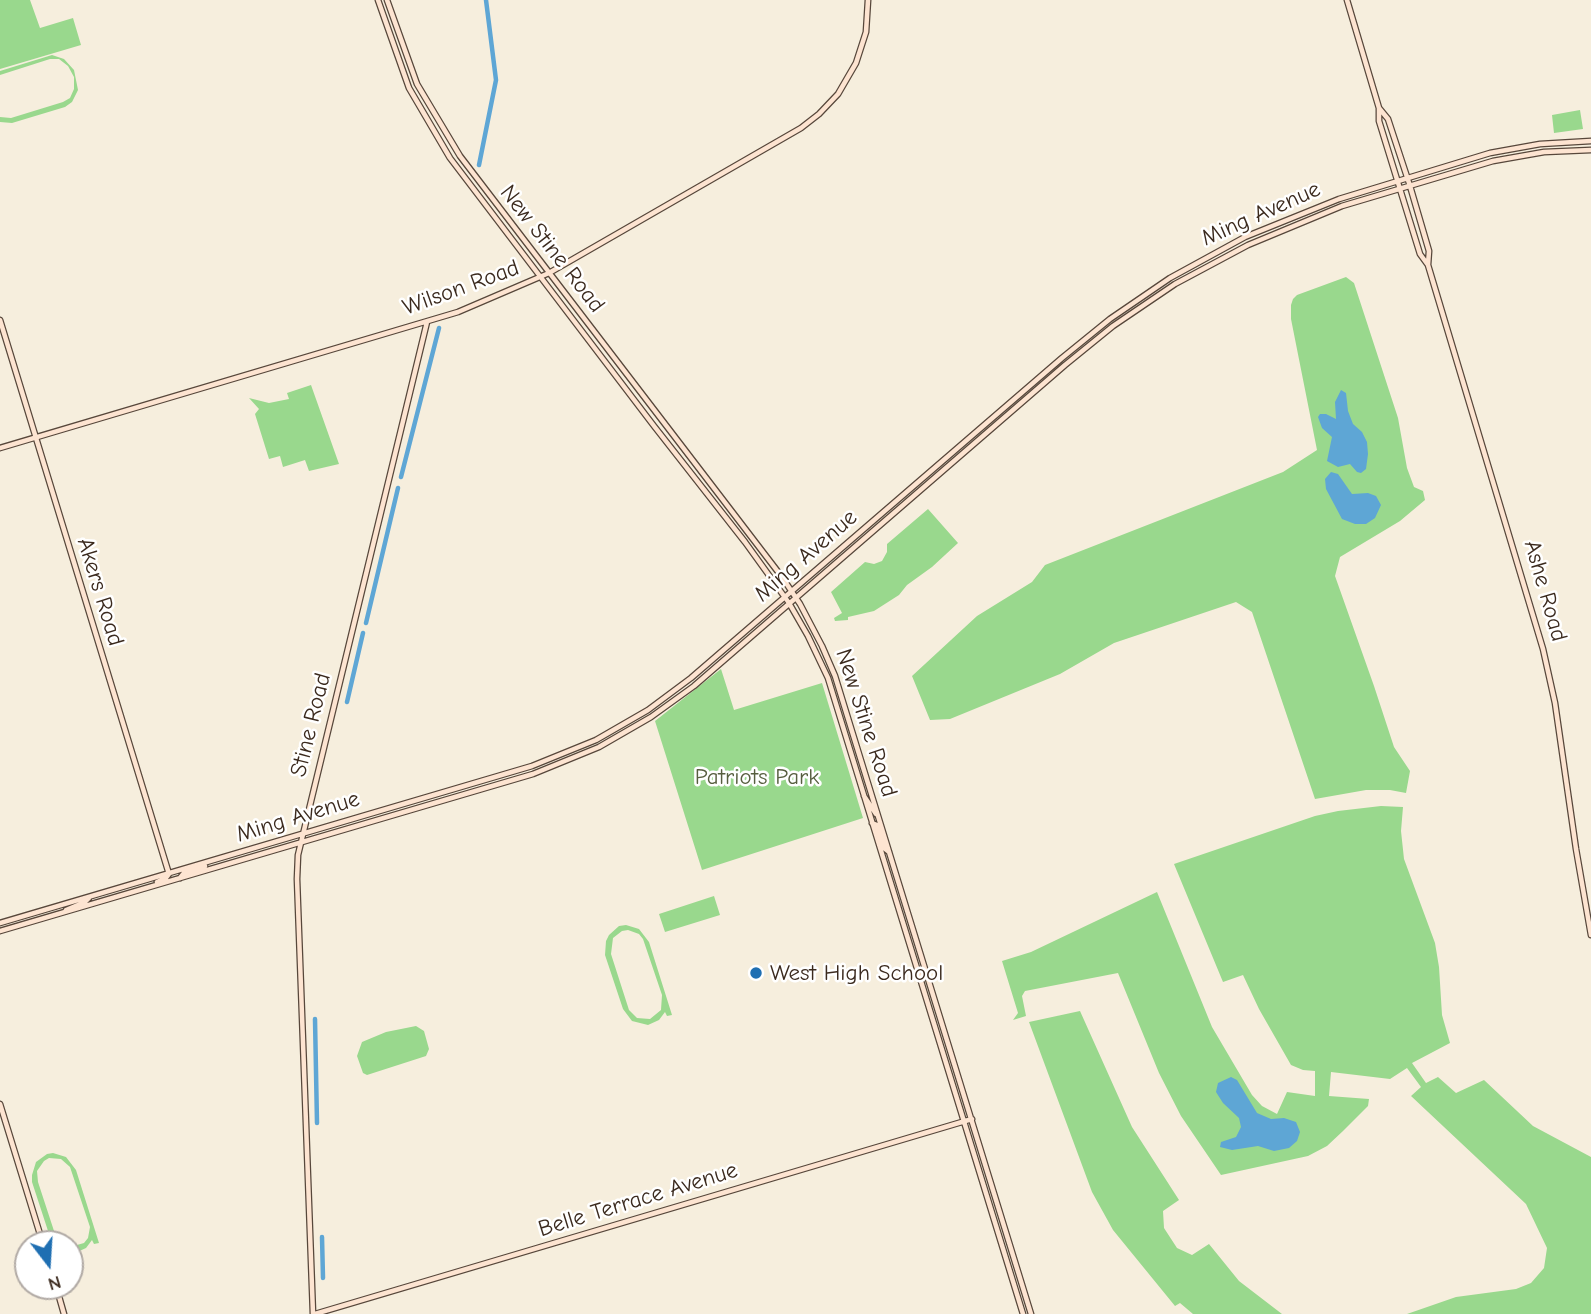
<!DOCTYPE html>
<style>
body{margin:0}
#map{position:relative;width:1591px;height:1314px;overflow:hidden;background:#f6eedd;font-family:"Comic Neue",sans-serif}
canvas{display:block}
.north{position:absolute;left:14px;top:1230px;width:70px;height:70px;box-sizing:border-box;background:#fff;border:2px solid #b1aaa5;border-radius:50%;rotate:163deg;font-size:19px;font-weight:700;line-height:28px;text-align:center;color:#3b2a1e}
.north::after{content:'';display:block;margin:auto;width:24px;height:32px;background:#1f6fb2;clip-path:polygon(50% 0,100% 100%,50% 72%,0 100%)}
</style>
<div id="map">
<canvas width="1591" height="1314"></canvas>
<div class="north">N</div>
</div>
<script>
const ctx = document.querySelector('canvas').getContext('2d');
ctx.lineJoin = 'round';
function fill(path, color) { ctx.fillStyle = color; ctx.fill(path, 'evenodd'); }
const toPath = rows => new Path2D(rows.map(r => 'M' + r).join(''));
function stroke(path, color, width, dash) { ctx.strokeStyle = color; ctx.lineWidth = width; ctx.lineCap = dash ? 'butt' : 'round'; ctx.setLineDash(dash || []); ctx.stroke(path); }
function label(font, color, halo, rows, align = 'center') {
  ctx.font = font + ' "Comic Neue",sans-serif'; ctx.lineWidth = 5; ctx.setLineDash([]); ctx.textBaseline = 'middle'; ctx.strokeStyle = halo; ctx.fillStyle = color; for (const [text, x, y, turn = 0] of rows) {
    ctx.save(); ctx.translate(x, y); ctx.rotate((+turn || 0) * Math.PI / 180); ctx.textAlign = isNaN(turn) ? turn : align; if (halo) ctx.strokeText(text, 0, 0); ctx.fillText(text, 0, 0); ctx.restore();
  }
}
fill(toPath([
 [0,0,30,0,40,28,73,18,81,45,0,69],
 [52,55,64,59,74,70,78,90,72,102,65,107,12,123,0,122,0,117,11,118,63,102,70,98,74,89,74,77,68,66,59,59,50,59,0,75,0,71],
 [1580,110,1583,129,1554,133,1552,115],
 [1346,277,1354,283,1398,418,1407,468,1414,487,1423,491,1425,500,1400,521,1340,557,1335,576,1374,686,1394,747,1410,771,1406,793,1390,790,1366,790,1315,799,1252,612,1236,602,1114,643,1060,674,950,719,930,720,912,676,977,616,1032,582,1045,565,1283,472,1317,450,1291,319,1291,305,1293,299,1297,295],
 [311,385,339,464,309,471,305,460,283,467,280,456,269,459,255,414,259,409,249,398,269,403,289,399,287,393],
 [928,509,958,543,932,567,907,585,899,595,874,611,848,617,848,620,835,621,834,618,842,613,831,592,865,562,874,564,882,561,887,552,887,544],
 [721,669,734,710,822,683,863,818,702,870,655,721],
 [1381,806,1403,807,1401,831,1404,859,1435,943,1439,967,1442,1015,1450,1043,1412,1063,1426,1083,1438,1077,1456,1093,1484,1080,1533,1126,1591,1157,1591,1314,1407,1314,1456,1297,1516,1289,1531,1283,1544,1268,1547,1248,1526,1204,1411,1096,1421,1087,1407,1068,1390,1079,1331,1072,1329,1096,1369,1099,1368,1106,1343,1131,1327,1146,1308,1156,1221,1175,1181,1116,1159,1073,1118,973,1025,991,1022,996,1026,1016,1013,1020,1018,1013,1002,961,1031,952,1157,892,1212,1027,1252,1095,1262,1106,1277,1114,1287,1092,1315,1096,1315,1071,1303,1070,1291,1065,1259,1009,1243,975,1223,982,1174,864,1315,816,1338,811],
 [714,896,720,915,665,932,659,914],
 [626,925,639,929,649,942,672,1015,667,1016,665,1012,659,1020,648,1025,632,1021,623,1009,605,955,606,941,609,935,619,926],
 [628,930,639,934,643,939,662,995,661,1010,650,1019,637,1018,629,1010,611,954,613,938,622,931],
 [1080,1011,1132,1127,1179,1200,1163,1211,1164,1228,1177,1248,1192,1255,1209,1244,1239,1281,1282,1314,1193,1314,1180,1303,1175,1306,1113,1230,1092,1192,1029,1022],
 [416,1026,424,1031,429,1049,426,1056,367,1075,363,1073,357,1056,362,1042,386,1032],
 [53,1153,66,1157,76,1170,99,1243,94,1244,92,1240,86,1248,75,1253,70,1253,70,1247,84,1243,88,1238,90,1227,70,1167,61,1159,49,1158,44,1161,37,1171,38,1182,55,1234,62,1244,54,1244,50,1237,32,1182,32,1175,36,1162,47,1154]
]), '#99d88d');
fill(toPath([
 [1341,390,1346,393,1348,411,1353,424,1362,432,1367,442,1368,454,1366,469,1361,473,1357,472,1350,464,1338,467,1327,461,1332,437,1322,428,1318,417,1320,414,1326,414,1336,419,1335,402],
 [1331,472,1338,474,1352,494,1368,493,1376,496,1381,505,1375,518,1366,524,1355,524,1342,519,1326,489,1325,479],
 [1231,1077,1237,1080,1257,1113,1271,1119,1284,1118,1296,1122,1300,1132,1297,1141,1289,1148,1274,1151,1258,1146,1232,1150,1220,1147,1221,1142,1236,1137,1241,1127,1239,1118,1223,1103,1216,1092,1218,1083]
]), '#5ea6d5');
stroke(toPath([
 [479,165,496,80,486,0],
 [401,477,439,328],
 [366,623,398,488],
 [347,702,363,633],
 [315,1019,317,1123],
 [322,1237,323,1278]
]), '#5ea6d5', 4.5);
const secondary = toPath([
 [378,0,409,88,450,158,654,426,745,542,789,603,808,636,828,678,1023,1314],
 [387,0,417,84,460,156,782,577,800,604,822,646,835,676,1031,1314],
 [1347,0,1379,108],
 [1428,265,1429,251,1410,186,1388,119,1379,108,1379,121,1420,254,1428,265,1543,649,1555,703,1576,849,1591,935],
 [0,320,169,874,166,878,157,882],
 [0,448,458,312,549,273,801,128,819,114,838,94,856,63,866,32,868,0],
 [864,796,876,814],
 [872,823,877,825,884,848,889,852],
 [180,878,184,873,205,866],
 [66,910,85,902,89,898],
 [0,923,532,766,596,740,648,710,691,678,1062,358,1110,319,1170,278,1245,237,1339,199,1490,153,1540,144,1591,141],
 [0,931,533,774,599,747,651,717,694,686,1065,365,1113,326,1175,284,1248,245,1342,206,1493,161,1544,152,1591,150],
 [0,1104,43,1244],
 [56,1286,64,1314],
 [313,1314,297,879,298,855,427,322],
 [315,1314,972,1119]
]);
stroke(secondary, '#57473b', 7);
stroke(secondary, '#fde4d1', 4.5);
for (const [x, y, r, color] of [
 [756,973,7,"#1f6fb2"]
]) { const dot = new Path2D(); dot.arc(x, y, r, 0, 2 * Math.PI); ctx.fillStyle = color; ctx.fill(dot); stroke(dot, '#fff', 2.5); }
label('23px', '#3b2a1e', '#fff', [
 ["Ming Avenue",1261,214,-24],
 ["New Stine Road",552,249,52],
 ["Wilson Road",461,288,-20],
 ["Ming Avenue",806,556,-41],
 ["Ashe Road",1545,591,74],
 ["Akers Road",100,592,73],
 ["New Stine Road",866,723,72],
 ["Stine Road",311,725,-76],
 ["Ming Avenue",298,817,-17],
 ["Belle Terrace Avenue",638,1200,-17]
]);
label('23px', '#575e3f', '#fff', [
 ["Patriots Park",757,777]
]);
label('23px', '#3b2a1e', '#fff', [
 ["West High School",770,973]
], 'left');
</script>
